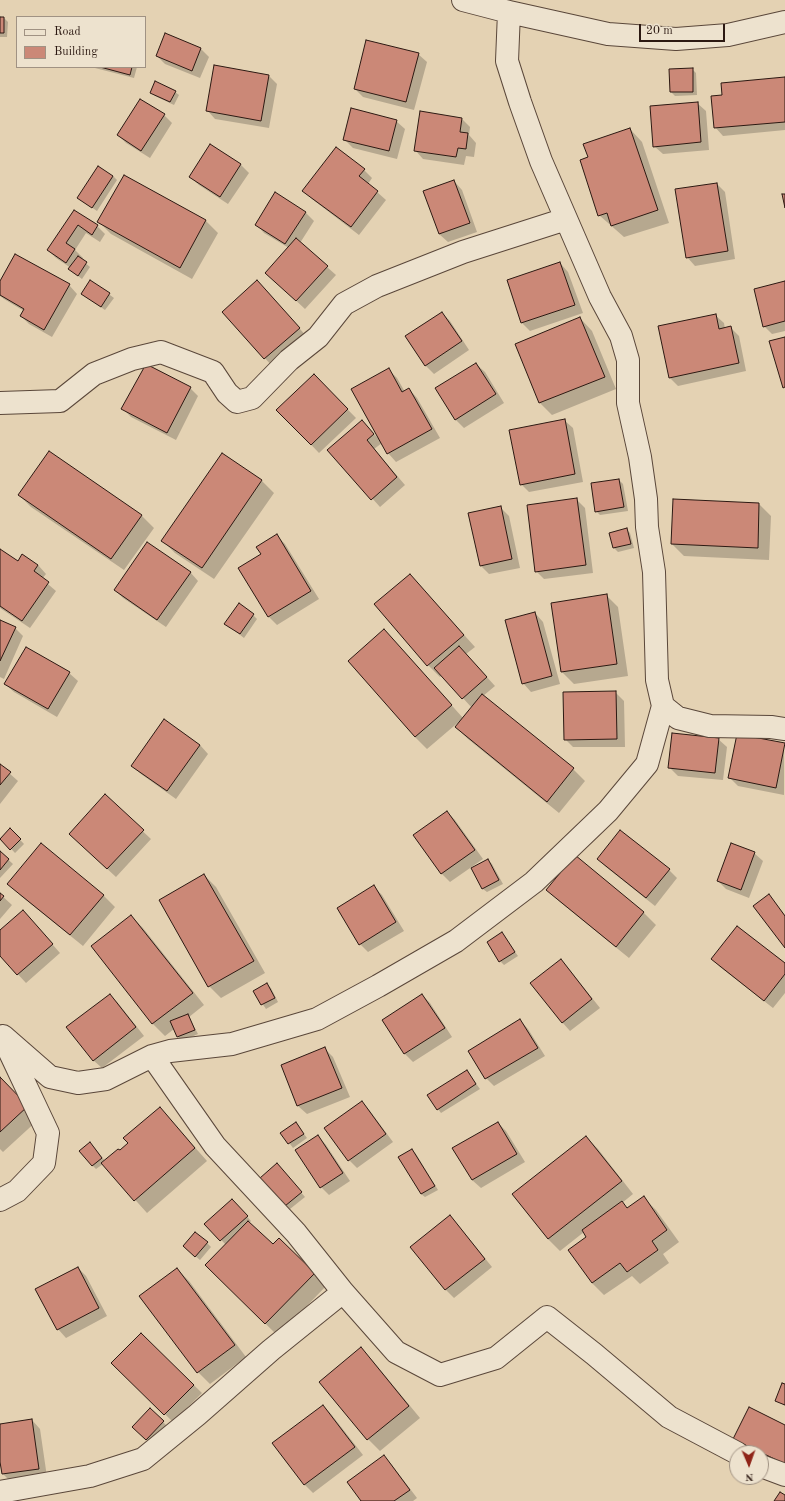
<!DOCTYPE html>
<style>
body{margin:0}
#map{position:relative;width:785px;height:1501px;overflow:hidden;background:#e4d2b3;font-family:"Old Standard TT",serif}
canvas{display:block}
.legend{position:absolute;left:16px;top:16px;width:130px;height:52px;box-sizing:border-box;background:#ede2ce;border:1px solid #a09283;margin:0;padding:5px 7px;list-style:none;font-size:12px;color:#2c1912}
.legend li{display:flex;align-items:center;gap:8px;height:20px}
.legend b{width:20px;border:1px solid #a09283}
.north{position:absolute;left:729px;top:1445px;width:40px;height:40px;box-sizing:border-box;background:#ede2ce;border:1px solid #a09283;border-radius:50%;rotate:178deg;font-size:11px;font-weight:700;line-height:16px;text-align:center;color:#2c1912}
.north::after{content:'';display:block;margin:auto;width:14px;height:18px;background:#8f2418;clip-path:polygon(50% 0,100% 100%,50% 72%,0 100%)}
.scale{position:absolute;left:639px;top:24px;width:86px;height:18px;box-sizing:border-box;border:2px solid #2c1912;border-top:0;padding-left:5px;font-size:12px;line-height:14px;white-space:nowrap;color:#2c1912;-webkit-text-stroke:3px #ede2ce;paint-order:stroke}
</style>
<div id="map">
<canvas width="785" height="1501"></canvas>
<ul class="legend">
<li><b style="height:5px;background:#ede2ce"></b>Road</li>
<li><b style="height:11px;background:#cb8877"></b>Building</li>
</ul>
<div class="north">N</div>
<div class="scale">20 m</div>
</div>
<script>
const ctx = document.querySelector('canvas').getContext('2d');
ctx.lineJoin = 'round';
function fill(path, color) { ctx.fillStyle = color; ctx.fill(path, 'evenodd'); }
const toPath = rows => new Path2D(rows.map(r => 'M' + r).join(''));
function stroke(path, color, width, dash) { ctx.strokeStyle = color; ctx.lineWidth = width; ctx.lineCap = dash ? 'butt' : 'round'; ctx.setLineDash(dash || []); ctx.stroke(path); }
fill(toPath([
 [0,18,4,18,8,22,7,37,0,37],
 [166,35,201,49,209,57,200,78,165,64,157,56],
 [418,54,427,62,414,110,363,97,355,89],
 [91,67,137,67,134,78],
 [692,69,696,73,697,95,675,96,671,92],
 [269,76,277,84,269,128,215,119,207,110],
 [785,78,785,130,723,136,715,127,723,96],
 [151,92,175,92,179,95,174,105,155,96],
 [697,103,706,111,709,150,663,154,654,146],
 [164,115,172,123,150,158,126,143,118,135],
 [462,119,470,127,469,135,476,143,474,157,466,156,464,165,423,159,415,150],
 [396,121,405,129,397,159,353,148,344,139],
 [630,129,642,142,669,223,624,237,599,215,589,158],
 [211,146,241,165,249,173,228,204,199,185,190,177],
 [364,170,372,178,368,184,386,200,359,235,312,199,304,191],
 [113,176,117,180,97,211,78,198],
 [124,176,206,221,218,233,192,279,111,234,99,222],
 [454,181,462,190,477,232,448,242,439,234],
 [717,184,725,192,735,259,695,266,687,257],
 [74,211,97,226,105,234,100,242,86,233,75,250,83,258,82,260,90,267,82,279,74,273,70,269,71,268,56,258,48,250],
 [306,213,314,221,300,243,336,275,305,309,275,281,289,248,264,233,256,224],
 [16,255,69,285,77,294,52,337,29,324,21,316,24,311,4,299,0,296,0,283],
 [560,263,568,272,583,313,530,331,522,323,508,281],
 [91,281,114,298,105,310,86,297],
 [785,282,785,331,772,334,764,326],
 [265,289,307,337,273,367,223,312],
 [442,313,450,321,469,350,434,374,426,366,406,337],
 [715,315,724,323,725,329,730,327,739,336,746,371,678,386,670,378],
 [580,318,592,331,616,389,552,415,540,403,516,344],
 [476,364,485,372,504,403,464,428,455,419],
 [389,370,397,378,405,392,409,389,417,398,440,438,396,462,388,453,382,443,374,449,405,485,380,507,329,450,370,430,380,440],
 [314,375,356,418,319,453,278,410],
 [190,388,198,396,176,440,131,417,123,409],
 [564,420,573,428,583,482,529,492,521,484],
 [49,452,142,516,154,528,124,570,31,507,19,495],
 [619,480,623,484,628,511,600,515,596,511],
 [262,481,274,493,214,579,175,553,163,541],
 [577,500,585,508,593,573,544,579,536,571],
 [759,504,771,516,769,560,684,556,672,544],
 [500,507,509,516,520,568,489,574,481,566],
 [626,529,630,533,634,548,618,552,614,548,610,534],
 [277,536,285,544,319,599,277,625,269,617,239,568,262,554],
 [0,550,18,562,38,565,46,574,42,579,56,591,30,628,0,608],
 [190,572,198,581,166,627,123,598,115,590],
 [410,575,475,647,466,654,495,686,483,696,573,769,585,781,559,813,468,739,456,727,462,721,461,720,427,749,415,737,396,643,463,718,472,708,442,675,440,677,428,665],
 [606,595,618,607,628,676,574,684,562,672,552,603],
 [535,613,543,622,560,684,531,692,523,683],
 [253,615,257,619,244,638,226,624],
 [0,621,15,628,23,636,4,679,0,677],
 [27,648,69,673,78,681,57,717,14,692,5,684],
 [616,693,624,701,625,747,573,747,565,739],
 [164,721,200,745,208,754,176,799,141,774,132,766],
 [718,739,727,747,723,780,678,776,670,768],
 [784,744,784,795,738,786,730,778],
 [0,765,18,781,0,804],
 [105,796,151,839,116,877,78,842],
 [447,812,455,820,483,859,450,882,442,874,415,835],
 [10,829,24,844,15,853,1,838],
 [0,852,13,864,0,878],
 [754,853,763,861,749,898,726,889,718,881],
 [575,857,644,913,656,925,629,958,560,902,548,890],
 [598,859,669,870,677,878,655,906,606,867],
 [488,860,492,864,503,884,487,892,483,889],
 [204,875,216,887,265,973,221,998,209,986],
 [9,884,103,895,115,907,83,946,21,896],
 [374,887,382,895,404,931,368,952,360,944],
 [0,894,12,905,0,919],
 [769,896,785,915,785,946],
 [131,916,143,928,204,1005,189,1017,198,1034,182,1041,178,1037,174,1029,165,1036,153,1024,92,946],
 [31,920,60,953,26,983,0,955,0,932],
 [502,934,518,956,504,965,500,961],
 [712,958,785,964,785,993,773,1008,720,967],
 [561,960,569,969,600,1008,570,1031,562,1022],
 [267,984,271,988,278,1002,266,1009,254,991],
 [110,995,118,1003,144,1036,102,1068,93,1060],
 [422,995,430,1003,452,1037,413,1062,405,1054,383,1020],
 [520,1020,528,1029,545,1056,494,1086,486,1078],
 [325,1049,333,1057,350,1097,307,1114,298,1106,282,1066],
 [467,1071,480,1089,441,1113,438,1109],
 [0,1078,39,1119,3,1152,0,1149],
 [362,1102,370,1111,393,1142,357,1168,349,1160,326,1128],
 [160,1108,207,1161,147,1213,103,1164,96,1169,92,1165,94,1147,105,1161,129,1143],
 [296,1123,307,1138,293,1148,282,1133],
 [498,1123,506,1131,525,1162,481,1188,472,1180,454,1148],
 [318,1136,326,1145,350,1181,329,1195,321,1187],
 [586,1137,598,1149,633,1194,622,1203,628,1209,644,1198,656,1210,679,1242,663,1254,669,1263,640,1284,632,1276,604,1295,592,1283,588,1237,584,1232,560,1251,548,1239,513,1194],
 [412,1150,416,1154,438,1190,425,1197,421,1194],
 [281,1169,305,1197,290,1209,262,1178],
 [236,1204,251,1221,249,1223,273,1246,279,1240,326,1286,278,1336,206,1265,226,1245,206,1224],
 [450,1216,458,1225,492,1267,454,1298,446,1290,411,1247],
 [207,1243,211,1247,200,1260,188,1250],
 [78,1268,86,1276,107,1316,66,1338,58,1329],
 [177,1269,189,1281,246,1357,210,1384,198,1372],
 [141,1334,202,1393,173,1422,113,1363],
 [361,1349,373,1361,420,1418,380,1451,368,1439,320,1382],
 [785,1385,785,1406,777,1401],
 [323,1406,331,1414,363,1455,313,1493,305,1485,273,1444],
 [150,1409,167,1426,150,1443,137,1431],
 [32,1420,40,1429,47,1477,11,1482,3,1474,0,1455,0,1425],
 [785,1426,785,1467,761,1456,761,1453,756,1453,743,1447,735,1439],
 [384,1457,392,1465,417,1498,413,1501,362,1501]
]), '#0003');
const building = toPath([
 [0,17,4,17,4,33,0,33,0,17],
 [165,33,201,48,192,71,156,56,165,33],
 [366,40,419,53,406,102,354,89,366,40],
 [214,65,269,75,261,121,206,111,214,65],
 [100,67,132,67,130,75,100,67],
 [693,68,693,92,670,92,669,69,693,68],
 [785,77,785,122,714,128,711,96,722,95,721,83,785,77],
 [155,81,176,91,170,102,150,93,155,81],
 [140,99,165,114,141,151,117,135,140,99],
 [698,102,701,142,653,147,650,106,698,102],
 [351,108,397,120,389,151,343,140,351,108],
 [420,111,462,118,460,132,468,133,466,149,458,148,456,157,414,151,420,111],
 [630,128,658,210,611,226,607,213,598,216,580,160,588,157,583,144,630,128],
 [210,144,241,164,220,197,189,177,210,144],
 [336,147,365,169,359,176,378,191,351,227,302,191,336,147],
 [98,166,113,176,92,208,77,198,98,166],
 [124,175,206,220,180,268,97,222,124,175],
 [454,180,470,223,439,234,423,191,454,180],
 [717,183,728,251,686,258,675,189,717,183],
 [275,192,306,212,285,244,255,225,275,192],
 [782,194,785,194,785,208,782,194],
 [74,210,98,225,92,235,78,225,66,243,75,249,66,263,47,250,74,210],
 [296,238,328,266,296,301,265,273,296,238],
 [15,254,70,284,44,330,20,316,24,309,0,295,0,281,15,254],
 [78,256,87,262,78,276,68,269,78,256],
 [560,262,575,305,521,323,507,280,560,262],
 [90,280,110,293,101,307,81,294,90,280],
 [257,280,300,328,264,359,222,312,257,280],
 [785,281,785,321,763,327,754,289,785,281],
 [442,312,462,341,425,366,405,336,442,312],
 [716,314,719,329,731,326,739,363,669,378,658,326,716,314],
 [580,317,605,377,539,403,515,344,580,317],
 [785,337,785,387,783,388,769,341,785,337],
 [476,363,496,394,455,420,435,388,476,363],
 [146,364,191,387,167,433,121,409,146,364],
 [389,368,402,392,409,388,432,429,387,454,351,389,389,368],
 [314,374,348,409,311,445,276,410,314,374],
 [565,419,575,474,520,485,509,430,565,419],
 [362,420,374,434,367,440,397,477,371,500,327,450,362,420],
 [49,451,142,515,111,559,18,495,49,451],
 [222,453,262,480,202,568,161,541,222,453],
 [619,479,624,507,595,512,591,483,619,479],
 [577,498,586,565,535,572,527,505,577,498],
 [673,499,759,503,758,548,671,544,673,499],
 [501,506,512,559,480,566,468,513,501,506],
 [627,528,631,544,613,548,609,533,627,528],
 [277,534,311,591,268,617,238,568,261,554,256,547,277,534],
 [147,542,191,572,157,620,114,590,147,542],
 [0,549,18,561,22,554,38,565,34,571,49,582,22,621,0,606,0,549],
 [410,574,464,635,427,666,374,604,410,574],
 [607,594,617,664,561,672,551,603,607,594],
 [239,603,254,614,240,634,224,624,239,603],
 [535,612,552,676,522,684,505,620,535,612],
 [0,620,16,627,0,661,0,620],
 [384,629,452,705,415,737,348,661,384,629],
 [459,646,487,677,462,699,434,668,459,646],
 [26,647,70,672,48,709,4,684,26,647],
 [616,691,617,739,564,740,563,692,616,691],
 [482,694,574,768,547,802,455,727,482,694],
 [164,719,200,745,167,791,131,766,164,719],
 [672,733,719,738,715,773,668,768,672,733],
 [737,734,785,743,776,788,728,778,737,734],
 [0,764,11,772,0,785,0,764],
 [105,794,144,830,107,869,69,834,105,794],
 [447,811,475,850,441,874,413,835,447,811],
 [10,828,21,839,10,850,0,839,10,828],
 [620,830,670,869,646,898,597,859,620,830],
 [41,843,104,895,70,935,7,884,41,843],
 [731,843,755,852,741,890,717,881,731,843],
 [0,851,9,859,0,870,0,851],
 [575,855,644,912,616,947,546,890,575,855],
 [488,859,499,880,482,889,471,868,488,859],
 [204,874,254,961,208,987,159,900,204,874],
 [374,885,396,922,359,945,337,908,374,885],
 [0,893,4,896,0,901,0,893],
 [769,894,785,916,785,948,753,906,769,894],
 [23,910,53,944,17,975,0,956,0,930,23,910],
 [131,915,193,993,152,1024,91,946,131,915],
 [737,926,785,963,785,974,764,1001,711,959,737,926],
 [502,932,515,952,499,962,487,942,502,932],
 [561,959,592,999,562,1023,530,983,561,959],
 [267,983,275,998,261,1005,253,991,267,983],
 [110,994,136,1027,93,1061,66,1027,110,994],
 [422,994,445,1028,404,1054,382,1020,422,994],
 [188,1014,195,1030,177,1037,170,1021,188,1014],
 [520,1019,538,1048,485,1079,468,1051,520,1019],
 [325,1047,342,1088,297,1106,281,1065,325,1047],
 [467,1070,476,1084,437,1110,427,1095,467,1070],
 [0,1077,28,1106,0,1132,0,1077],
 [362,1101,386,1134,348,1161,324,1128,362,1101],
 [160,1107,195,1148,134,1201,101,1163,118,1149,120,1150,128,1143,123,1138,160,1107],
 [296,1122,304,1134,288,1144,280,1133,296,1122],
 [498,1122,517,1154,472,1180,452,1148,498,1122],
 [318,1135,343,1173,320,1188,295,1150,318,1135],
 [586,1136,622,1181,548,1239,512,1194,586,1136],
 [90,1142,102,1158,92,1166,79,1151,90,1142],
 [412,1149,435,1186,421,1194,398,1157,412,1149],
 [277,1163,302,1192,285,1206,260,1178,277,1163],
 [644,1196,667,1230,652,1241,658,1250,627,1272,620,1263,592,1283,568,1250,586,1237,582,1230,622,1201,627,1208,644,1196],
 [232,1199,248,1216,220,1241,204,1224,232,1199],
 [450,1215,485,1259,445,1290,410,1247,450,1215],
 [248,1221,273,1244,279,1238,315,1273,265,1324,205,1265,248,1221],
 [195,1232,208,1242,195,1257,183,1246,195,1232],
 [78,1267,99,1308,57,1330,35,1289,78,1267],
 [177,1268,235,1345,197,1373,139,1296,177,1268],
 [141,1333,194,1385,164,1415,111,1363,141,1333],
 [361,1347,409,1406,367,1440,319,1382,361,1347],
 [782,1383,785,1384,785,1405,775,1401,782,1383],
 [323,1405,355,1447,304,1485,272,1443,323,1405],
 [749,1407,785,1425,785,1464,733,1439,749,1407],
 [150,1408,164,1421,146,1440,132,1427,150,1408],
 [32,1419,39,1469,2,1474,0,1462,0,1424,32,1419],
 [384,1455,410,1490,394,1501,361,1501,347,1482,384,1455],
 [780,1492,785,1495,785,1501,774,1501,780,1492]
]);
fill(building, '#cb8877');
stroke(building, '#2c1912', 1);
const minor = toPath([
 [463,0,509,12,608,34,676,39,728,35,785,22],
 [0,403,60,401,94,374,132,359,161,352,213,372,227,393,237,402,252,398,289,360,318,337,344,304,377,286,463,252,566,219],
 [663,706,678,718,710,726,771,727,785,729],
 [3,1036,50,1077,78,1083,106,1079,152,1056,170,1051,232,1044,317,1019,378,986,456,941,534,882,608,811,647,764,663,706,657,680,654,572,647,527,646,499,640,457,628,403,628,360,621,336,600,297,541,161,520,102,507,61,509,12],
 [152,1056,215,1146,296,1233,343,1292,396,1352,440,1375,496,1358,547,1317,594,1354,669,1417,737,1453],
 [0,1200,17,1191,44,1163,48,1133,6,1044],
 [761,1466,785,1475],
 [0,1492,90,1476,143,1459,197,1415,271,1350,343,1292]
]);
stroke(minor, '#5a473a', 24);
stroke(minor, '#ede2ce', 22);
</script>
